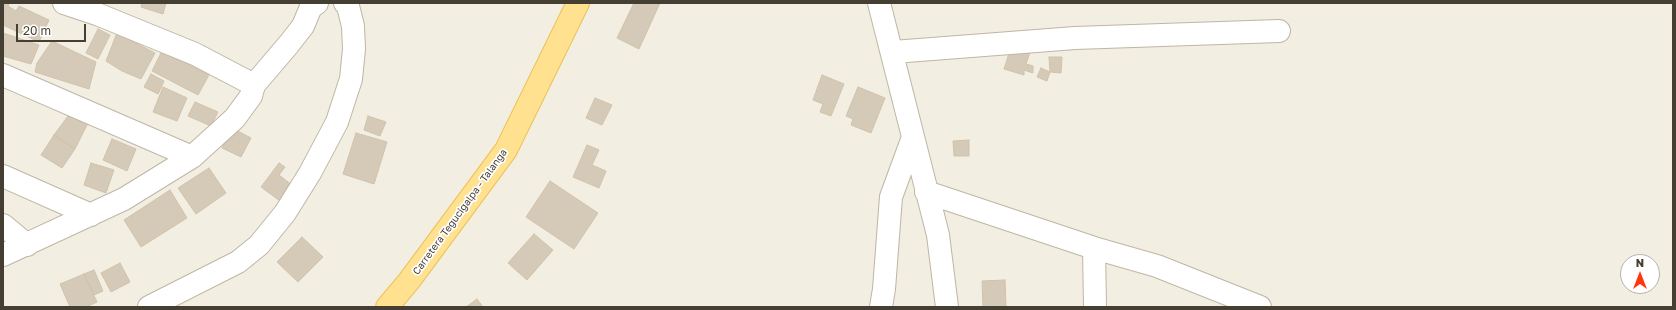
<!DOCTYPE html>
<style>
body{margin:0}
#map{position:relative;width:1676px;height:310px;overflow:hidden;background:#f3eee2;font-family:"Golos Text",sans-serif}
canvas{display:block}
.frame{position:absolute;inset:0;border:4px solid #453e32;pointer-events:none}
.north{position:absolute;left:1620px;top:254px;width:40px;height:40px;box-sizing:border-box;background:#fff;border:1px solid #b5b2ad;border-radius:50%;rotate:0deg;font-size:11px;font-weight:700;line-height:16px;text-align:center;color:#453e32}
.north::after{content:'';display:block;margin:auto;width:14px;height:18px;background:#ff360d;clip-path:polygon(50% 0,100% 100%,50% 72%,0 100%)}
.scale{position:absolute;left:16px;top:24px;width:70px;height:18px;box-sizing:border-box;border:2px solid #453e32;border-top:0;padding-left:5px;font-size:12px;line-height:14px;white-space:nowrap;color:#453e32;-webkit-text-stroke:3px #fff;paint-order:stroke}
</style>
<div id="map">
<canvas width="1676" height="310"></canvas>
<div class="frame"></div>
<div class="north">N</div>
<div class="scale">20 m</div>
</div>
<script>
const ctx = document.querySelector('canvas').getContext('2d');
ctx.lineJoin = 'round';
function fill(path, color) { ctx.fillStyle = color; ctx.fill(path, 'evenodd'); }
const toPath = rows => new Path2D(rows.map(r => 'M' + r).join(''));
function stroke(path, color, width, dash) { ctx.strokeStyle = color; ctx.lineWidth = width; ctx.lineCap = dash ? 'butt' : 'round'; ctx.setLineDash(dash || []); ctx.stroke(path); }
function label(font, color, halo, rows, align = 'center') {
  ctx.font = font + ' "Golos Text",sans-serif'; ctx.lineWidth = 3.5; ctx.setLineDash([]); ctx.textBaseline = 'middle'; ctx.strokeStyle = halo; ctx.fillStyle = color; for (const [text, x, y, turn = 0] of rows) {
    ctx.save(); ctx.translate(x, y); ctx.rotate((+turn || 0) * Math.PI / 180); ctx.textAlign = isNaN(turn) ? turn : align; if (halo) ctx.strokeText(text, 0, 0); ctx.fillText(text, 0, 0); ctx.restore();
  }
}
const building = toPath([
 [3,3,9,3,8,6,16,11,19,6,49,20,39,42,3,25,3,3],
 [142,3,166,3,163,14,141,7,142,3],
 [634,3,660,3,639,49,617,38,634,3],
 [98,29,110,35,98,59,86,53,98,29],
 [3,33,39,45,31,64,3,56,3,33],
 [117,33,155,53,141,79,122,71,106,61,117,33],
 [52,41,96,62,89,89,35,72,37,63,52,41],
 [1011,47,1030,52,1026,64,1033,66,1033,73,1024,70,1024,75,1004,69,1011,47],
 [162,51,209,75,198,95,152,71,162,51],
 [1049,57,1062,57,1061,73,1050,72,1049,57],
 [1041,68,1050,72,1047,81,1037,77,1041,68],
 [151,74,164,81,158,94,144,87,151,74],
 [822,75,844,84,831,116,820,112,823,104,813,100,822,75],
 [163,87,187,98,177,121,153,112,163,87],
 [858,87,885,98,871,133,851,125,853,119,846,116,858,87],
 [595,98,612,105,602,125,586,118,595,98],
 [195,102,218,112,211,126,188,116,195,102],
 [68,116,88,123,75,149,54,135,68,116],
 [368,116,386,122,380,136,364,130,368,116],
 [232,128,251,138,241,157,222,148,232,128],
 [356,133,387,142,374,184,343,174,356,133],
 [54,135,75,149,62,168,41,155,54,135],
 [112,139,136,149,127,171,103,160,112,139],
 [969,140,969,156,954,156,953,141,969,140],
 [587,145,599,150,592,165,606,171,599,188,573,177,587,145],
 [91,163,114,170,106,193,84,185,91,163],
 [279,163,285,167,279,175,292,185,280,201,261,187,279,163],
 [209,168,226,193,196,214,178,188,209,168],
 [550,181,598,213,574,249,526,217,550,181],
 [170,190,187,218,141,247,124,220,170,190],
 [534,234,553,250,527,280,508,263,534,234],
 [302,237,323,257,298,282,277,262,302,237],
 [120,263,130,282,111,292,101,273,120,263],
 [94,270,103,291,94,295,84,274,94,270],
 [84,274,97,302,86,307,70,307,60,284,84,274],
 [1005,280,1006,307,983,307,982,281,1005,280],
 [477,299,483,307,466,307,477,299]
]);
fill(building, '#d5cab7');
stroke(building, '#d0c2a9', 1);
const street = toPath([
 [64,3,97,14,195,54,254,85,289,44,303,26,311,7,317,3],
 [879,3,938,235,947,307],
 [893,52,1075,38,1279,31],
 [3,75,192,157],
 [3,176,91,215],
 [926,192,1094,248,1157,266,1260,307],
 [3,225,27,245],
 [1094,248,1095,307],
 [3,255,124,199,192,157,235,118,251,96,254,85],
 [149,307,238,262,259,245,285,213,310,173,337,122,351,79,354,49,353,26,348,6,345,3],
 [881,307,884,289,891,197,913,137]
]);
const primary = toPath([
 [387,307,409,281,506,150,578,3]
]);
stroke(street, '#bfb6a4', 24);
stroke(primary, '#edc256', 24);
stroke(street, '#fff', 22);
stroke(primary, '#ffe18f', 22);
label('10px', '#453e32', '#fff', [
 ["Carretera Tegucigalpa - Talanga",460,212,-54]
]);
</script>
